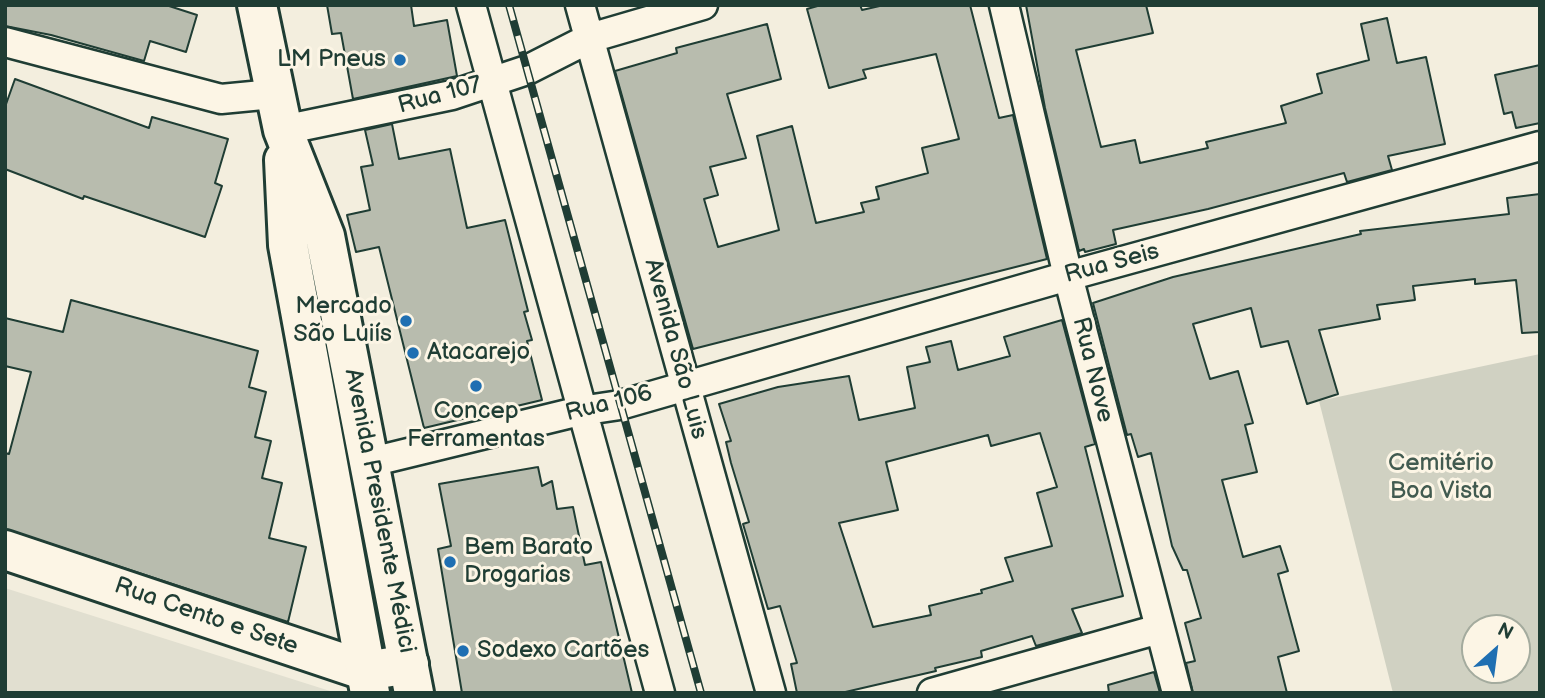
<!DOCTYPE html>
<meta charset="utf-8">
<style>
body{margin:0}
#map{position:relative;width:1545px;height:698px;overflow:hidden;background:#f3eede;font-family:"Balsamiq Sans",sans-serif}
canvas{display:block}
.frame{position:absolute;inset:0;border:7px solid #1f3d34;pointer-events:none}
.north{position:absolute;left:1461px;top:614px;width:70px;height:70px;box-sizing:border-box;background:#fcf5e5;border:2px solid #a4ab9e;border-radius:50%;rotate:28deg;font-size:19px;font-weight:700;line-height:28px;text-align:center;color:#1f3d34}
.north::after{content:'';display:block;margin:auto;width:24px;height:32px;background:#1f6fb2;clip-path:polygon(50% 0,100% 100%,50% 72%,0 100%)}
</style>
<div id="map">
<canvas width="1545" height="698"></canvas>
<div class="frame"></div>
<div class="north">N</div>
</div>
<script>
const ctx = document.querySelector('canvas').getContext('2d');
ctx.lineJoin = 'round';
function fill(path, color) { ctx.fillStyle = color; ctx.fill(path, 'evenodd'); }
const toPath = rows => new Path2D(rows.map(r => 'M' + r).join(''));
function stroke(path, color, width, dash) { ctx.strokeStyle = color; ctx.lineWidth = width; ctx.lineCap = dash ? 'butt' : 'round'; ctx.setLineDash(dash || []); ctx.stroke(path); }
function label(font, color, halo, rows, align = 'center') {
  ctx.font = font + ' "Balsamiq Sans",sans-serif'; ctx.lineWidth = 6; ctx.setLineDash([]); ctx.textBaseline = 'middle'; ctx.strokeStyle = halo; ctx.fillStyle = color; for (const [text, x, y, turn = 0] of rows) {
    ctx.save(); ctx.translate(x, y); ctx.rotate((+turn || 0) * Math.PI / 180); ctx.textAlign = isNaN(turn) ? turn : align; if (halo) ctx.strokeText(text, 0, 0); ctx.fillText(text, 0, 0); ctx.restore();
  }
}
fill(toPath([
 [5,588,330,691,330,693,5,693]
]), '#e1dfd0');
fill(toPath([
 [1540,354,1540,693,1393,693,1319,401],
 [1475,628,1517,628,1517,670,1475,670]
]), '#d0d1c2');
const building = toPath([
 [5,5,166,5,197,15,186,52,150,41,144,61,51,35,5,26,5,5],
 [327,5,411,5,414,26,447,20,457,76,353,99,341,33,332,34,327,5],
 [821,5,860,5,862,10,884,5,970,5,999,118,1013,115,1047,259,693,349,615,71,677,53,676,48,767,24,781,79,727,94,746,158,710,167,718,195,704,199,718,247,779,230,757,136,792,126,816,223,864,212,861,203,879,199,876,187,928,173,922,148,959,139,936,54,863,70,866,78,829,88,807,9,821,5],
 [1026,5,1146,5,1153,33,1076,50,1101,147,1135,140,1140,163,1208,148,1206,142,1286,123,1281,106,1322,93,1317,74,1369,60,1361,24,1387,18,1397,63,1426,57,1445,144,1388,156,1392,170,1347,182,1344,173,1208,209,1113,230,1116,244,1085,252,1084,249,1079,251,1045,108,1026,5],
 [1540,65,1540,123,1516,128,1512,112,1504,114,1495,75,1540,65],
 [15,79,149,128,152,117,228,139,215,183,222,186,205,237,84,196,83,199,5,169,5,107,15,79],
 [392,124,399,159,450,149,467,228,505,220,528,311,524,312,532,340,527,341,542,400,424,428,379,247,356,252,347,215,370,210,361,167,373,165,365,130,392,124],
 [1540,194,1540,332,1522,333,1516,280,1475,284,1475,279,1413,286,1415,300,1377,305,1380,319,1319,330,1338,394,1307,404,1288,341,1261,347,1251,308,1193,324,1210,379,1238,371,1253,423,1245,425,1257,472,1222,480,1243,557,1280,546,1288,571,1278,574,1299,651,1278,657,1287,693,1193,693,1186,663,1195,661,1185,623,1201,618,1187,570,1183,570,1172,546,1151,453,1138,457,1131,434,1127,435,1093,303,1173,277,1361,234,1360,231,1509,214,1507,198,1540,194],
 [71,300,258,351,249,387,266,392,255,437,271,441,262,478,282,483,269,538,306,547,288,622,5,529,5,453,9,454,31,372,5,366,5,318,63,332,71,300],
 [1062,320,1095,444,1085,447,1123,596,1072,609,1082,633,1036,646,1032,636,981,651,982,657,935,668,936,671,841,693,797,693,791,664,797,663,780,606,768,609,743,524,749,522,731,463,726,442,731,441,719,404,778,387,849,376,859,420,915,408,907,367,930,362,926,347,951,341,958,370,1010,356,1004,337,1062,320],
 [1040,433,1057,487,1037,493,1052,546,1005,558,1013,581,981,590,982,593,929,606,931,615,873,627,839,523,898,510,886,462,988,435,991,446,1040,433],
 [538,467,542,486,552,481,557,509,573,507,585,565,601,562,632,693,462,693,438,549,451,546,439,484,538,467],
 [1154,672,1160,693,1109,693,1108,685,1154,672]
]);
fill(building, '#b8bcae');
stroke(building, '#1f3d34', 2);
const street = toPath([
 [471,5,660,693],
 [580,5,771,693],
 [1004,5,1068,276,1177,693],
 [5,42,221,99,273,94],
 [283,130,452,95,527,70,590,38,703,5],
 [371,462,580,411,620,405,1068,276,1540,146],
 [932,693,1159,629]
]);
const secondary = toPath([
 [5,550,366,671,409,664]
]);
const primary = toPath([
 [257,5,283,130,325,236,414,693],
 [284,160,288,245,370,693]
]);
stroke(street, '#1f3d34', 33);
stroke(secondary, '#1f3d34', 44);
stroke(primary, '#1f3d34', 44);
stroke(street, '#fcf5e5', 28);
stroke(secondary, '#fcf5e5', 38);
stroke(primary, '#fcf5e5', 38);
const rail = toPath([
 [509,5,701,693]
]);
stroke(rail, '#1f3d34', 8);
stroke(rail, '#fcf5e5', 5, [16]);
for (const [x, y, r, color] of [
 [400,60,7,"#1f6fb2"],
 [406,321,7,"#1f6fb2"],
 [413,353,7,"#1f6fb2"],
 [476,386,7,"#1f6fb2"],
 [450,562,7,"#1f6fb2"],
 [463,651,7,"#1f6fb2"]
]) { const dot = new Path2D(); dot.arc(x, y, r, 0, 2 * Math.PI); ctx.fillStyle = color; ctx.fill(dot); stroke(dot, '#fcf5e5', 2.5); }
label('24px', '#1f3d34', '#fcf5e5', [
 ["LM Pneus",386,60,"right"],
 ["Mercado",392,307,"right"],
 ["São Luiís",392,335,"right"],
 ["Atacarejo",427,353],
 ["Concep",476,412,"center"],
 ["Ferramentas",476,440,"center"],
 ["Bem Barato",464,548],
 ["Drogarias",464,576],
 ["Sodexo Cartões",477,651]
], 'left');
label('24px', '#1f3d34', '#fcf5e5', [
 ["Rua 107",440,96,-15],
 ["Rua Seis",1112,264,-15],
 ["Avenida São Luis",675,349,75],
 ["Rua Nove",1092,370,76],
 ["Rua 106",609,404,-14],
 ["Avenida Presidente Médici",379,511,79],
 ["Rua Cento e Sete",206,617,19]
]);
label('24px', '#425b50', '#fcf5e5', [
 ["Cemitério",1441,464],
 ["Boa Vista",1441,492]
]);
</script>
